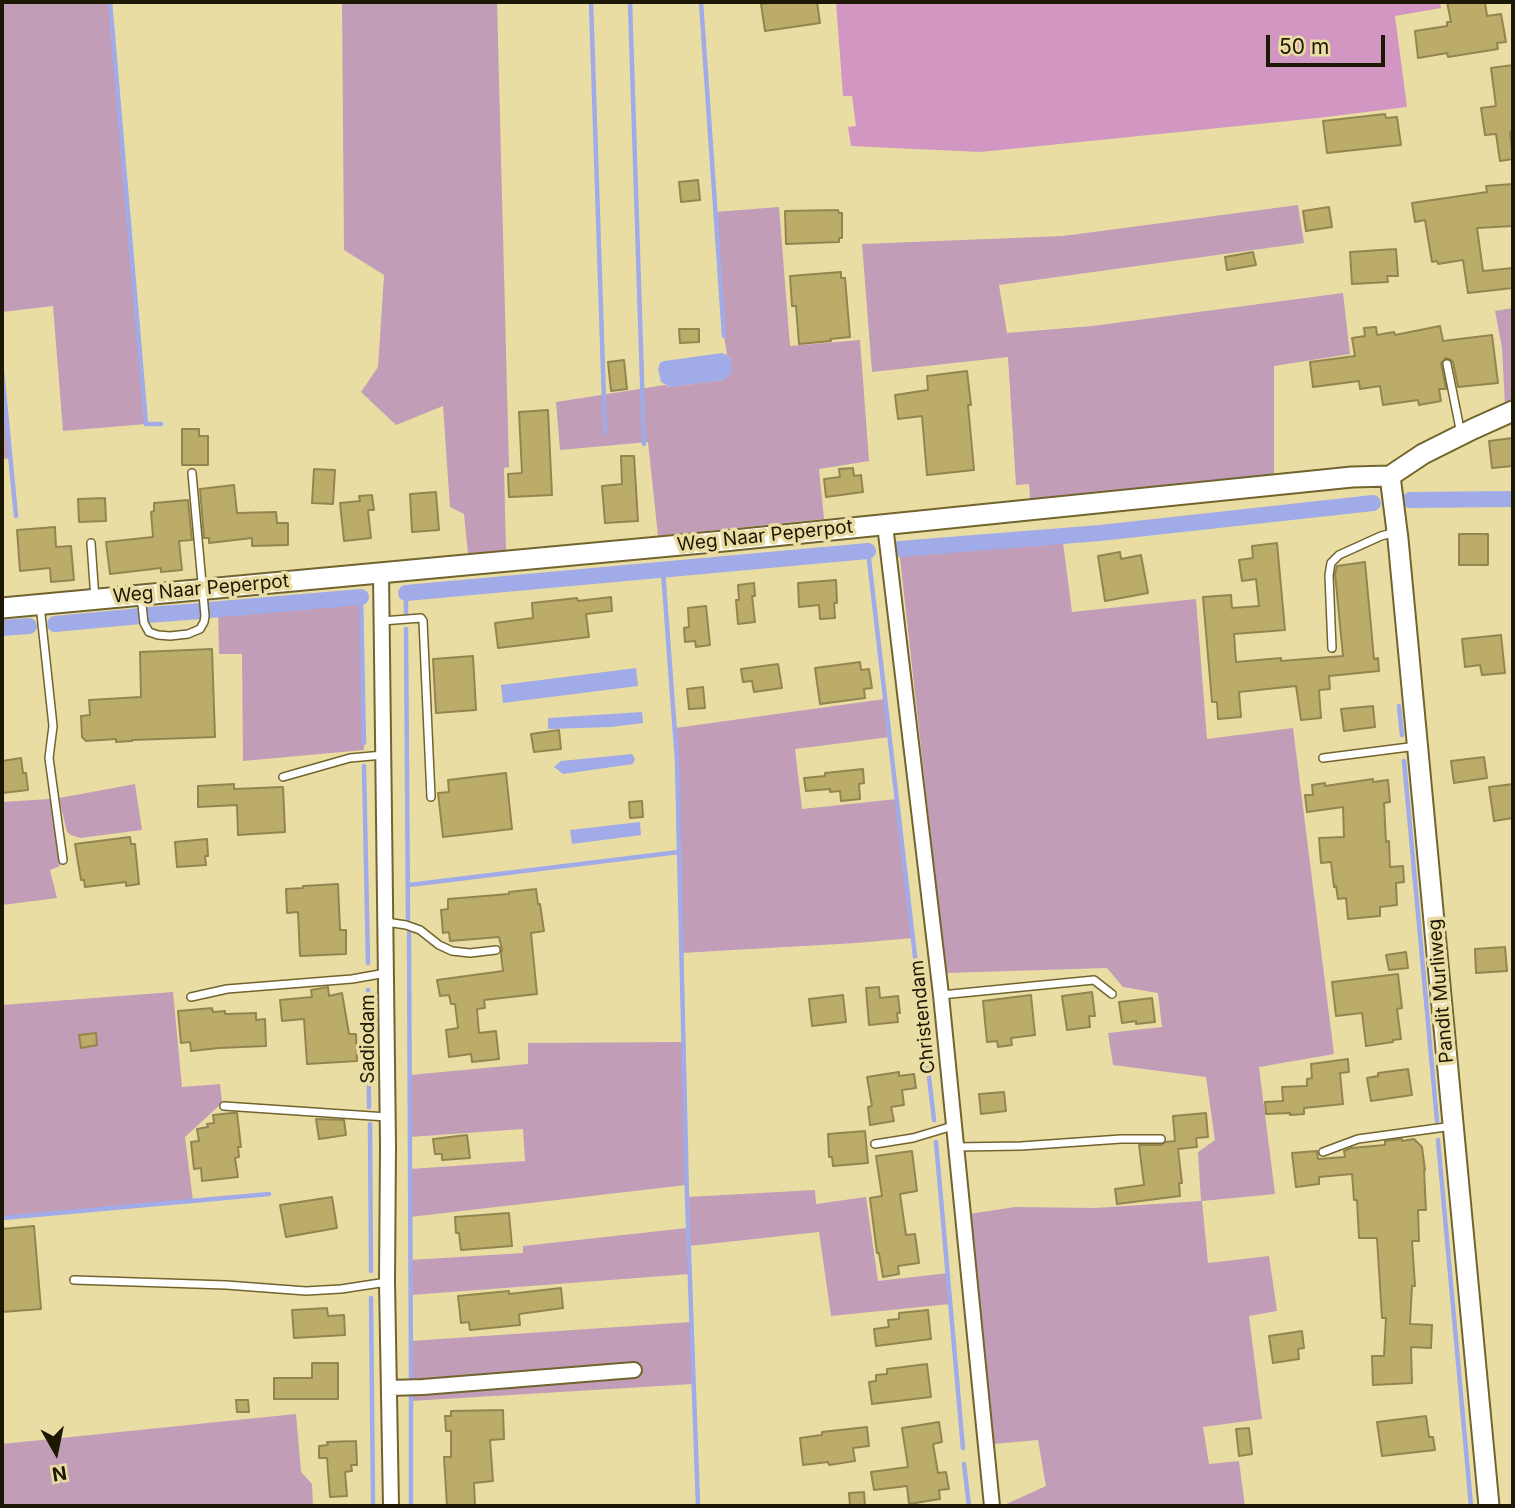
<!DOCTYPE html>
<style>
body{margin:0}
#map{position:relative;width:1515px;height:1508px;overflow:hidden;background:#eadda4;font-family:Inter,sans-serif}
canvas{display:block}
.frame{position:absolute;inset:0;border:4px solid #1d1803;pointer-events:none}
.north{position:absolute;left:21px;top:1417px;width:70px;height:70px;-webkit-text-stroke:5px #eadda4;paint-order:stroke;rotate:171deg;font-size:19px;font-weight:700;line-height:28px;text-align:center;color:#1d1803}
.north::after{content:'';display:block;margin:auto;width:24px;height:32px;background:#1d1803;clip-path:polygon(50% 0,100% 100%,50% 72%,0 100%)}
.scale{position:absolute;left:1266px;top:35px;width:119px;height:32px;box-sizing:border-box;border:4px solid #1d1803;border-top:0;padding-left:9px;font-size:21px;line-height:24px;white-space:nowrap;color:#1d1803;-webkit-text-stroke:5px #eadda4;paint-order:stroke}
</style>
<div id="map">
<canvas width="1515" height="1508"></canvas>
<div class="frame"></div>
<div class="north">N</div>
<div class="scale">50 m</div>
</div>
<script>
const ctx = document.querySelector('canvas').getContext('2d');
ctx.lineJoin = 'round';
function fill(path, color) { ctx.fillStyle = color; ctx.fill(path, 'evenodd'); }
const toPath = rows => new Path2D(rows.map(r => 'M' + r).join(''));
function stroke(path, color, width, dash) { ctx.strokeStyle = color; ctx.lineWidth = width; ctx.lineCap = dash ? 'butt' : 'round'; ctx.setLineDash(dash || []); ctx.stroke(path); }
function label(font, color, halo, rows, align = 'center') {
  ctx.font = font + ' Inter,sans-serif'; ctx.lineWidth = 7; ctx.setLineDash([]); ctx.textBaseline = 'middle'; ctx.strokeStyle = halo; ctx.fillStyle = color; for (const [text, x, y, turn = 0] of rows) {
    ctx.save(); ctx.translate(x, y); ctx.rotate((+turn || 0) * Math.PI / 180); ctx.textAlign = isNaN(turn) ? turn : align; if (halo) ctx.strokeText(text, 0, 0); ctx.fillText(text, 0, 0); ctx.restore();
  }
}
fill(toPath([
 [2,2,110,2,146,424,63,431,53,306,2,312],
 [342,2,497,2,509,467,504,468,506,550,468,554,464,514,450,507,443,406,396,425,361,392,378,367,384,275,344,250],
 [1298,205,1304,243,999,285,1007,333,1092,326,1343,293,1350,354,1274,366,1274,476,1030,499,1029,484,1016,485,1008,357,872,372,862,244,1063,236],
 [779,207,790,346,860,340,869,461,819,469,824,519,658,536,648,442,560,450,556,402,665,385,670,387,724,380,731,360,727,355,724,336,715,212],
 [1513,308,1513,401,1505,405,1502,348,1495,311],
 [2,371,11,458,2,459],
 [1062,535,1072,612,1196,599,1207,739,1293,728,1334,1054,1259,1067,1275,1194,1202,1201,1208,1263,1269,1256,1277,1311,1249,1316,1262,1419,1203,1427,1209,1464,1239,1461,1245,1506,1002,1506,1046,1486,1038,1440,993,1444,969,1214,1015,1207,1095,1208,1201,1201,1198,1152,1215,1140,1206,1077,1113,1065,1108,1033,1162,1027,1158,993,1123,987,1107,968,946,973,899,549],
 [361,600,364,750,243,761,242,654,219,654,218,609],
 [885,699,890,737,795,749,802,809,897,799,913,938,856,943,681,953,677,761,675,728],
 [135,784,142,830,80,838,71,835,67,832,59,798],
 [50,799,60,866,50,870,57,898,2,905,2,802],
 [173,992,182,1087,220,1084,222,1103,185,1137,193,1201,2,1218,2,1005],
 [683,1042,686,1185,410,1217,410,1169,525,1161,523,1129,410,1137,410,1075,528,1064,528,1043],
 [815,1190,816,1204,866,1197,878,1281,948,1273,950,1304,831,1316,819,1232,689,1246,690,1274,411,1295,410,1260,523,1253,523,1246,687,1228,687,1197],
 [691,1322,693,1384,411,1401,411,1341],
 [296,1414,301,1472,312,1484,313,1506,2,1506,2,1444]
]), '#c19db7');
fill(toPath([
 [836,2,1440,2,1441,8,1395,16,1407,107,1318,118,980,152,851,146,848,127,856,126,852,96,843,96]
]), '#d197c2');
fill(toPath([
 [722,353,727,355,731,360,732,366,732,371,725,380,670,387,661,382,658,369,660,363,664,361],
 [636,668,638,686,503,703,501,685],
 [642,712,643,723,611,727,548,729,548,718],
 [632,754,635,759,633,764,563,774,554,767,561,761],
 [640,822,641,835,572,844,570,830]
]), '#a1abe8');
stroke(toPath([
 [110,2,146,424,161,424],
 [591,2,605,432],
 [630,2,644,444],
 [701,2,724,336],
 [2,371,16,516],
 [868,551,934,1120],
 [663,571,677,761,687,1197,698,1506],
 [406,593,406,613],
 [361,597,364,743],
 [406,629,408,919],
 [1399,706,1402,735],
 [1404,761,1437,1121],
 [364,766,368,963],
 [409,885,679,852],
 [409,933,411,1384],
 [368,990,369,1107],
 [370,1124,371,1271],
 [1438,1140,1471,1506],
 [936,1142,963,1448],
 [2,1218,269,1194],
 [371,1298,373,1506],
 [411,1393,411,1506],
 [964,1464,969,1506]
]), '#a1abe8', 4.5);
stroke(toPath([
 [1410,500,1513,499],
 [899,549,1100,533,1373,503],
 [406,593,868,551],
 [209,610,361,597],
 [148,615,201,611],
 [55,624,140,616],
 [2,628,29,626]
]), '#a1abe8', 16);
const building = toPath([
 [775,2,817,2,820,23,765,31,761,4,775,2],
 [1447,2,1485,2,1487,16,1501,14,1506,42,1497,43,1498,49,1448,57,1447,53,1418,58,1415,31,1447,26,1447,22,1451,22,1447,2],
 [1513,65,1513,132,1510,132,1513,159,1500,161,1496,134,1485,135,1481,108,1496,106,1491,68,1513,65],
 [1385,114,1386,118,1397,117,1401,145,1327,153,1323,121,1385,114],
 [698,180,700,200,681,202,679,182,698,180],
 [1513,184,1513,226,1477,228,1483,271,1513,268,1513,288,1468,293,1463,260,1438,264,1437,261,1432,262,1425,220,1415,222,1412,203,1487,192,1486,186,1513,184],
 [1329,207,1332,227,1306,231,1303,211,1329,207],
 [838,210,839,213,842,213,842,238,839,238,839,242,786,244,785,211,838,210],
 [1396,249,1398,276,1387,276,1388,282,1352,284,1350,252,1396,249],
 [1253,252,1256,265,1227,270,1225,257,1253,252],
 [841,272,841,278,845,278,850,337,830,339,831,341,799,344,796,306,792,306,790,276,841,272],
 [1440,326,1443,341,1492,335,1498,383,1458,387,1453,362,1451,360,1446,358,1441,363,1446,389,1439,389,1441,401,1419,405,1418,400,1383,405,1380,386,1360,389,1359,381,1313,387,1310,362,1355,356,1352,338,1365,336,1364,328,1376,327,1377,335,1394,332,1395,335,1440,326],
 [679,329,699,329,699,342,680,343,679,329],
 [624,360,627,389,611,391,608,362,624,360],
 [967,371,971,405,968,405,974,470,927,475,922,416,898,419,895,395,928,390,927,376,967,371],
 [548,410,552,495,509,497,508,474,522,473,519,412,548,410],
 [182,429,199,429,199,436,208,436,208,465,182,465,182,429],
 [1512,438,1513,466,1492,468,1489,441,1512,438],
 [621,456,634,456,638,521,605,523,602,486,622,484,621,456],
 [853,468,854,476,861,475,863,492,826,497,824,479,840,477,839,469,853,468],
 [314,469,335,470,333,504,312,503,314,469],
 [234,485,237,513,276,512,277,523,288,523,288,545,252,546,252,538,209,543,209,538,204,538,200,489,234,485],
 [436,492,439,530,412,532,410,494,436,492],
 [372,495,374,510,368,510,371,538,344,541,340,503,360,501,359,496,372,495],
 [105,498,106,521,79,522,78,499,105,498],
 [188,500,192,540,179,541,182,570,161,572,161,568,110,574,106,542,153,537,151,512,154,511,154,503,188,500],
 [55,527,56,547,71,546,74,580,51,582,50,568,20,571,17,530,55,527],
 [1459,534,1488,534,1488,565,1459,565,1459,534],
 [1277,543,1285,630,1234,634,1236,662,1281,658,1281,661,1343,656,1335,574,1337,566,1365,562,1374,659,1378,658,1379,671,1329,676,1330,689,1319,690,1321,718,1301,720,1296,686,1239,692,1241,717,1218,719,1217,702,1212,702,1203,597,1231,595,1232,608,1259,606,1256,579,1242,581,1239,560,1253,558,1252,546,1277,543],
 [1120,552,1121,559,1141,555,1148,593,1105,601,1098,556,1120,552],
 [836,580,837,603,834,603,835,618,820,619,819,605,799,607,798,583,836,580],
 [754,583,755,596,752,596,755,622,738,624,736,600,739,600,738,585,754,583],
 [611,597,612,611,586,614,589,637,498,648,495,623,533,618,532,603,577,598,578,601,611,597],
 [706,606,710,645,696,647,695,641,685,642,684,628,689,627,688,608,706,606],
 [1501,635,1505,673,1482,675,1480,665,1465,667,1462,639,1501,635],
 [212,649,215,737,132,740,132,741,116,742,116,739,86,741,82,737,81,716,90,715,89,700,141,697,140,652,212,649],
 [473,656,476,710,436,713,433,659,473,656],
 [860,662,861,670,869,669,872,688,864,689,865,698,820,704,815,668,860,662],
 [778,664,782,688,754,692,752,681,743,682,741,669,778,664],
 [703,687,705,708,689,709,687,689,703,687],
 [1373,706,1375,727,1344,731,1341,709,1373,706],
 [559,730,561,749,534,752,531,734,559,730],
 [1484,757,1487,778,1454,783,1451,761,1484,757],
 [21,758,23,773,26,773,28,790,2,793,2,761,21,758],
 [863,769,864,783,859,784,860,799,841,801,840,791,830,792,830,789,806,791,804,778,825,776,825,773,863,769],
 [506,773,512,829,443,837,438,793,449,792,448,780,506,773],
 [1373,779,1373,782,1388,780,1390,802,1384,803,1386,842,1389,841,1390,867,1403,866,1404,882,1396,883,1397,905,1380,907,1380,916,1348,919,1346,898,1338,899,1336,886,1334,887,1331,862,1321,863,1319,838,1344,837,1343,807,1307,812,1305,795,1313,795,1312,785,1325,783,1325,786,1373,779],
 [234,784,234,789,283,787,285,832,238,835,237,805,198,807,198,786,234,784],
 [1513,784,1513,818,1494,821,1489,787,1513,784],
 [642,801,643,817,630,818,629,802,642,801],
 [130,837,131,844,135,844,139,884,126,886,126,882,85,887,84,880,81,880,75,844,130,837],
 [207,839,208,856,205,856,206,865,177,867,175,842,207,839],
 [338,884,340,930,346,930,346,954,300,956,298,912,287,913,286,889,303,888,303,886,338,884],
 [536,889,538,904,540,904,544,931,531,933,537,994,484,1000,485,1008,477,1009,479,1033,496,1031,499,1059,472,1062,471,1054,449,1057,446,1030,458,1028,455,1004,451,1004,449,995,440,996,437,980,503,971,501,954,502,950,499,937,450,941,449,932,443,933,441,910,448,909,448,899,509,894,509,892,536,889],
 [1505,947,1507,971,1476,973,1475,949,1505,947],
 [1406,952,1408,968,1389,970,1386,955,1406,952],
 [1398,974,1402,1008,1397,1009,1401,1039,1393,1040,1393,1042,1366,1046,1362,1013,1336,1016,1332,982,1398,974],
 [328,987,329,996,342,993,349,1034,356,1034,357,1061,307,1064,304,1019,282,1021,280,1000,312,997,311,990,328,987],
 [879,987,880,998,898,996,900,1013,897,1013,898,1022,869,1025,866,988,879,987],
 [1092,992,1095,1016,1089,1016,1090,1027,1067,1030,1062,996,1092,992],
 [843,995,846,1022,812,1026,809,999,843,995],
 [1031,995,1035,1035,1011,1038,1012,1045,998,1047,997,1041,987,1042,983,1001,1031,995],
 [1152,998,1155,1022,1136,1024,1136,1021,1122,1023,1119,1002,1152,998],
 [212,1008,213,1012,225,1011,225,1014,256,1013,256,1020,265,1019,266,1046,219,1048,191,1051,190,1042,181,1043,178,1011,212,1008],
 [96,1033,97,1045,81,1048,79,1035,96,1033],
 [1348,1059,1349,1072,1340,1073,1343,1104,1304,1108,1304,1114,1290,1115,1290,1113,1266,1114,1265,1102,1283,1101,1282,1087,1307,1086,1307,1079,1312,1078,1311,1064,1348,1059],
 [1408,1069,1412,1095,1371,1101,1367,1078,1378,1076,1378,1073,1408,1069],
 [899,1072,899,1076,914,1074,916,1088,902,1090,904,1105,891,1107,894,1121,870,1125,868,1107,872,1106,867,1077,899,1072],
 [1004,1092,1006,1111,981,1114,979,1094,1004,1092],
 [232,1113,237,1113,241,1147,238,1147,239,1157,235,1158,238,1177,202,1181,201,1168,194,1169,191,1142,199,1141,197,1129,208,1127,207,1124,214,1123,213,1115,232,1113],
 [1206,1113,1208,1137,1196,1138,1197,1147,1178,1149,1182,1183,1179,1183,1180,1196,1117,1204,1115,1189,1144,1185,1139,1145,1161,1145,1166,1142,1175,1141,1173,1116,1206,1113],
 [316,1119,344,1120,346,1135,319,1139,316,1119],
 [865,1131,868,1163,833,1166,832,1157,829,1157,828,1134,865,1131],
 [467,1135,470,1158,442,1160,442,1154,435,1154,433,1139,467,1135],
 [1402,1139,1402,1141,1414,1139,1422,1147,1425,1170,1424,1170,1426,1210,1418,1210,1419,1241,1412,1241,1415,1286,1412,1286,1410,1324,1432,1325,1431,1348,1411,1347,1412,1383,1373,1385,1372,1356,1384,1356,1386,1318,1382,1318,1377,1238,1359,1238,1357,1200,1354,1200,1352,1174,1319,1177,1319,1184,1296,1187,1292,1153,1317,1151,1318,1159,1345,1157,1344,1151,1351,1148,1385,1145,1385,1141,1402,1139],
 [912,1151,917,1191,900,1194,906,1235,915,1234,919,1263,898,1266,899,1274,883,1277,879,1253,877,1253,870,1198,882,1196,876,1156,912,1151],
 [332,1197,337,1228,286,1237,280,1205,332,1197],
 [509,1213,512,1246,461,1250,459,1233,456,1233,455,1217,509,1213],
 [34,1226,41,1309,2,1312,2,1229,34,1226],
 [561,1288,563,1308,519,1314,520,1325,470,1330,469,1322,461,1323,458,1296,509,1291,509,1294,561,1288],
 [327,1308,328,1316,344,1315,345,1335,294,1338,292,1310,327,1308],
 [928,1310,931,1339,876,1346,874,1329,889,1327,888,1320,899,1319,899,1313,928,1310],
 [1302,1331,1304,1348,1298,1349,1299,1359,1273,1363,1269,1336,1302,1331],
 [312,1363,338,1363,338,1399,274,1399,274,1378,312,1378,312,1363],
 [927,1364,931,1397,872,1404,869,1382,876,1381,876,1375,887,1374,887,1369,927,1364],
 [236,1400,248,1400,249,1412,237,1412,236,1400],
 [503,1410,504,1439,490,1440,493,1481,474,1483,475,1506,447,1506,444,1457,451,1457,451,1431,446,1431,445,1416,451,1416,451,1411,503,1410],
 [1426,1416,1429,1437,1433,1437,1435,1450,1382,1456,1377,1422,1426,1416],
 [939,1422,942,1442,933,1444,938,1473,946,1472,949,1489,939,1490,940,1499,909,1504,907,1486,874,1490,871,1472,908,1467,902,1428,939,1422],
 [867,1427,869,1446,853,1448,855,1461,829,1465,828,1462,803,1465,800,1438,822,1435,822,1432,867,1427],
 [1249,1428,1252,1454,1239,1456,1236,1429,1249,1428],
 [356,1441,357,1465,351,1465,352,1471,345,1472,347,1496,330,1497,327,1458,319,1458,319,1446,328,1445,327,1442,356,1441],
 [864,1492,865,1506,850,1506,849,1493,864,1492]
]);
fill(building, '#bcac6a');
stroke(building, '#928650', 2);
const service = toPath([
 [1447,364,1461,434],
 [91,543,95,599],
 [141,596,144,623,149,632,158,635,170,636,188,634,200,629,204,622,205,616,192,473],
 [40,605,53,726,49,758,63,860],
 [382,621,421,618,423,621,431,797],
 [1332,648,1329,575,1331,563,1339,555,1381,536,1396,532],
 [1323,758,1417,746],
 [283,777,350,758,383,755],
 [386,922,406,925,420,930,439,945,452,951,470,953,496,950],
 [941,995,1094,980,1112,994],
 [191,997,227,989,352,979,386,973],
 [224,1106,387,1117],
 [875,1144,913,1138,953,1126],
 [956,1147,1021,1146,1121,1139,1161,1139],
 [1323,1152,1358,1139,1453,1126],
 [74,1280,226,1285,306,1291,341,1289,387,1282]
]);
const minor = toPath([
 [885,525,941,995,992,1506],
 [381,572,388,1145,387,1282,391,1506],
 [389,1388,423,1387,634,1370]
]);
const tertiary = toPath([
 [1390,476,1398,539,1489,1506],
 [2,608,724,541,1352,477,1390,476,1423,454,1473,429,1513,411]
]);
stroke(service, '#71642e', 10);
stroke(minor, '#71642e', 18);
stroke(tertiary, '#71642e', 23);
stroke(service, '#fff', 7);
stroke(minor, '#fff', 14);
stroke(tertiary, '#fff', 19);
label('19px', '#1d1803', '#eadda4', [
 ["Weg Naar Peperpot",765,536,-6],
 ["Weg Naar Peperpot",201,589,-5],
 ["Pandit Murliweg",1441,991,-95],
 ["Christendam",923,1017,-96],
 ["Sadiodam",368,1039,-90]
]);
</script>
